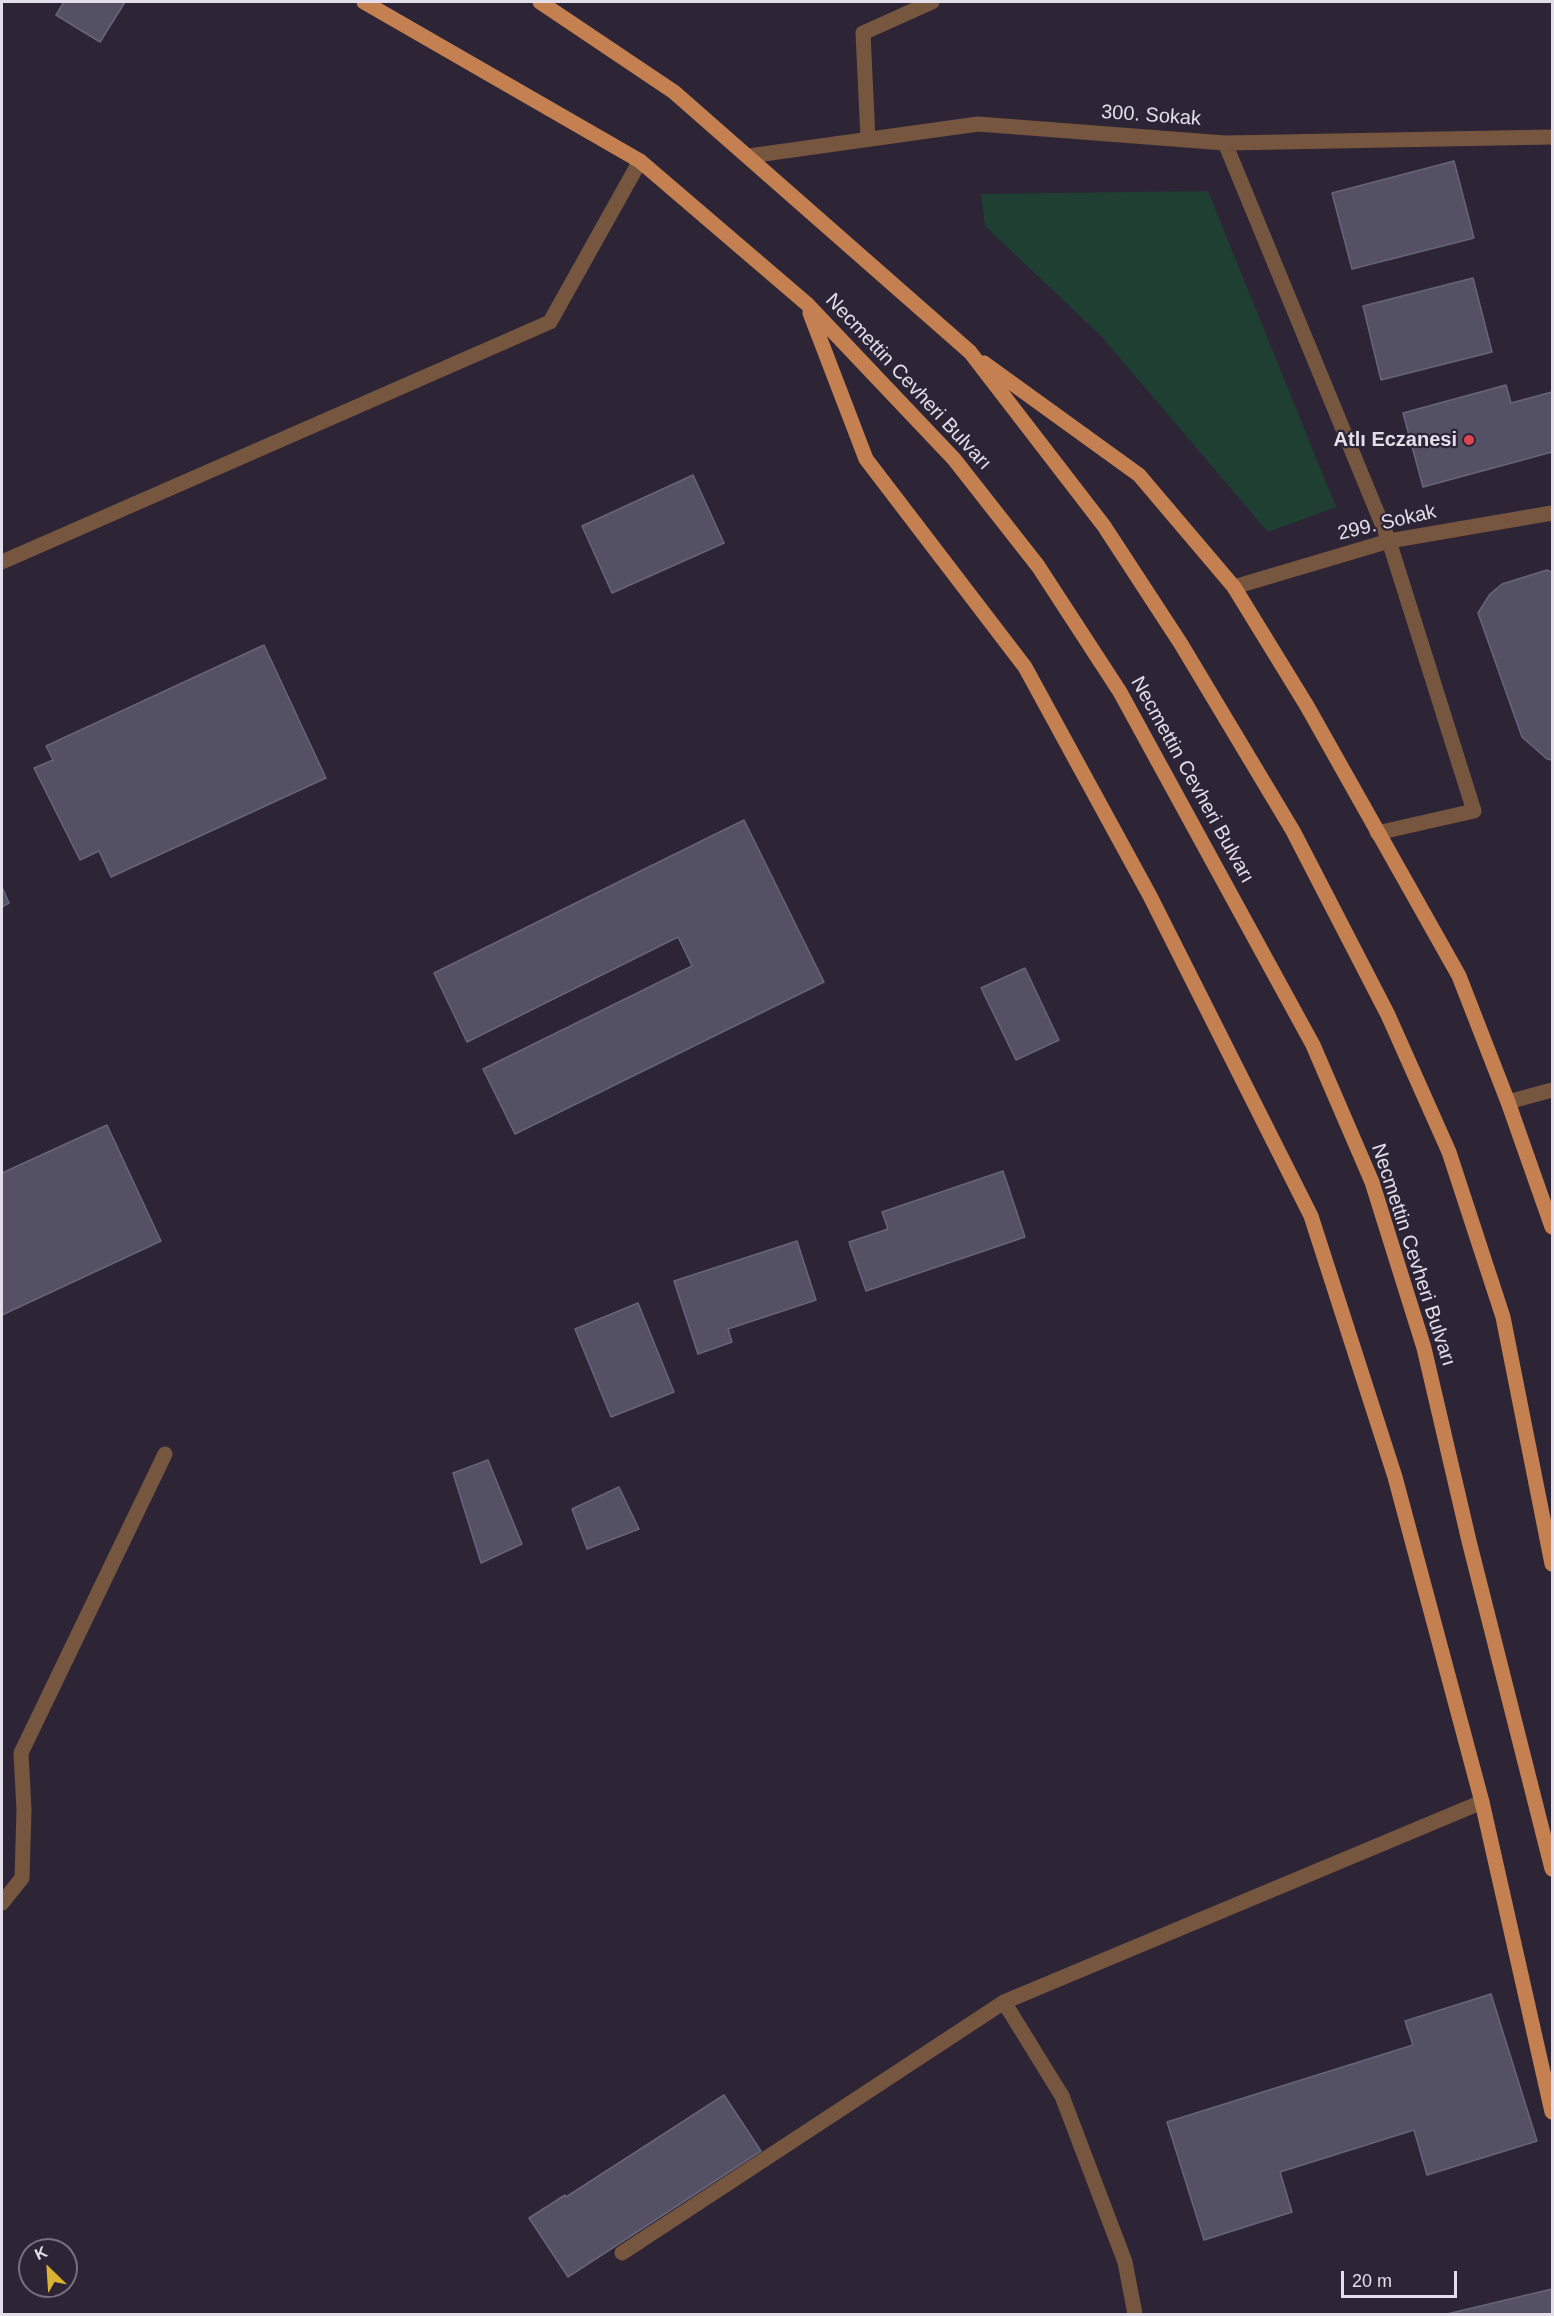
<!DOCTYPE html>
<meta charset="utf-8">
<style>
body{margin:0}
#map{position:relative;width:1554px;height:2316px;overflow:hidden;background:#2d2536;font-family:Helvetica,sans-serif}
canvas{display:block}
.frame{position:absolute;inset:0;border:3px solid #e3dee9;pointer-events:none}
.north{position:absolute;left:18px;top:2238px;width:60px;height:60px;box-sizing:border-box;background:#2d2536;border:2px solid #766f7e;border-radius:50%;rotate:335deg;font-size:16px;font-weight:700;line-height:24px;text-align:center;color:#e3dee9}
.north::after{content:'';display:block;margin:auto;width:21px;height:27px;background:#dab333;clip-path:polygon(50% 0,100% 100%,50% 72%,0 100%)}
.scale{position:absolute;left:1341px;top:2271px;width:116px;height:27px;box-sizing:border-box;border:3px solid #e3dee9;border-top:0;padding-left:8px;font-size:18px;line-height:21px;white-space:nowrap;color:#e3dee9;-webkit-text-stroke:4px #2d2536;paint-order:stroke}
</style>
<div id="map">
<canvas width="1554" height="2316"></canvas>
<div class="frame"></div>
<div class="north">K</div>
<div class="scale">20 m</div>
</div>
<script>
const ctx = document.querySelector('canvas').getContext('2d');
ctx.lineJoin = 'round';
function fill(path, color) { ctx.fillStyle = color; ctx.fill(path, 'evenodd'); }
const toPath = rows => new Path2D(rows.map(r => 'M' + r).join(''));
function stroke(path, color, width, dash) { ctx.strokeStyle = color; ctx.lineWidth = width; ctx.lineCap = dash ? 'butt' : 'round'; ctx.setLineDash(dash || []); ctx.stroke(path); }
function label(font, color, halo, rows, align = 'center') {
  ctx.font = font + ' Helvetica,sans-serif'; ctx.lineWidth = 4.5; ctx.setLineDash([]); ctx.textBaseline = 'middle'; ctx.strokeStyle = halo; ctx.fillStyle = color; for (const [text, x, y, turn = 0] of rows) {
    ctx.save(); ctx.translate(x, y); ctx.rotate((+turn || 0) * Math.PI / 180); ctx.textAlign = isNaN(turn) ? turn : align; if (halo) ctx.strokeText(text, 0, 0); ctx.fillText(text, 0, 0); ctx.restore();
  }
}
fill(toPath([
 [1208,191,1336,507,1268,532,1101,336,985,226,981,194]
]), '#1e3f31');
const building = toPath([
 [64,2,125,2,100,42,56,15,64,2],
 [1454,161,1474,238,1352,269,1332,193,1454,161],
 [1473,278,1492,352,1381,380,1363,306,1473,278],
 [1506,385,1511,403,1552,392,1552,452,1423,487,1403,413,1506,385],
 [693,475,724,543,612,593,582,526,693,475],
 [1547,570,1552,572,1552,760,1547,759,1522,737,1478,613,1490,594,1502,584,1547,570],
 [264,645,326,778,111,877,99,851,80,860,34,768,53,760,46,746,264,645],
 [744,820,824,982,515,1134,483,1069,692,966,678,937,467,1042,434,973,744,820],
 [2,887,9,903,2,907,2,887],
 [1025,968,1059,1040,1016,1060,981,988,1025,968],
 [107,1125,161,1241,2,1315,2,1173,107,1125],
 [1003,1171,1025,1237,866,1291,849,1242,888,1229,882,1212,1003,1171],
 [797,1241,816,1300,728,1329,732,1342,698,1354,674,1281,797,1241],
 [638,1303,674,1392,611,1417,575,1329,638,1303],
 [488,1460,522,1544,481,1563,453,1473,488,1460],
 [619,1487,639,1529,587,1549,572,1509,619,1487],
 [1491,1994,1537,2141,1427,2175,1414,2130,1280,2172,1292,2212,1204,2240,1167,2122,1413,2045,1405,2021,1491,1994],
 [724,2095,761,2151,568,2277,529,2218,565,2195,566,2197,724,2095],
 [1552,2289,1552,2314,1447,2314,1552,2289]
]);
fill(building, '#545165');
stroke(building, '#67657a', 1.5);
stroke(toPath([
 [868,139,863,33,932,2],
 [1225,143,1389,541,1474,811,1377,833],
 [749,156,978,124,1225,143,1552,137],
 [2,562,550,322,640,161],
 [1234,587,1389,541,1552,513],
 [1508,1102,1552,1090],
 [2,1903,22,1878,24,1810,21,1753,165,1454],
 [1004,2002,1062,2096,1125,2262,1135,2314],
 [622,2253,1004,2002,1482,1802]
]), '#775640', 15);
stroke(toPath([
 [364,2,640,161,807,304,954,459,1038,566,1120,692,1313,1045,1372,1182,1424,1348,1469,1541,1552,1869],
 [540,2,674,92,970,352,1104,526,1181,644,1293,831,1388,1015,1449,1152,1503,1317,1552,1564],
 [810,313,866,459,1025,667,1150,896,1311,1216,1395,1477,1482,1802,1552,2112],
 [984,363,1139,475,1234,587,1307,706,1459,976,1508,1102,1552,1227]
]), '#c48050', 15);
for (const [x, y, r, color] of [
 [1469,440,6,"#e0444e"]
]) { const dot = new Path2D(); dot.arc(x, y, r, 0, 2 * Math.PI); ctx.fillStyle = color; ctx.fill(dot); stroke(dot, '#2d2536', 2); }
label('20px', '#e3dee9', '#2d2536', [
 ["300. Sokak",1151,116,4],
 ["Necmettin Cevheri Bulvarı",908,382,47],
 ["299. Sokak",1387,523,-13],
 ["Necmettin Cevheri Bulvarı",1192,780,61],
 ["Necmettin Cevheri Bulvarı",1413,1255,72]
]);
label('bold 20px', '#e3dee9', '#2d2536', [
 ["Atlı Eczanesi",1457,440]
], 'right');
</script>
